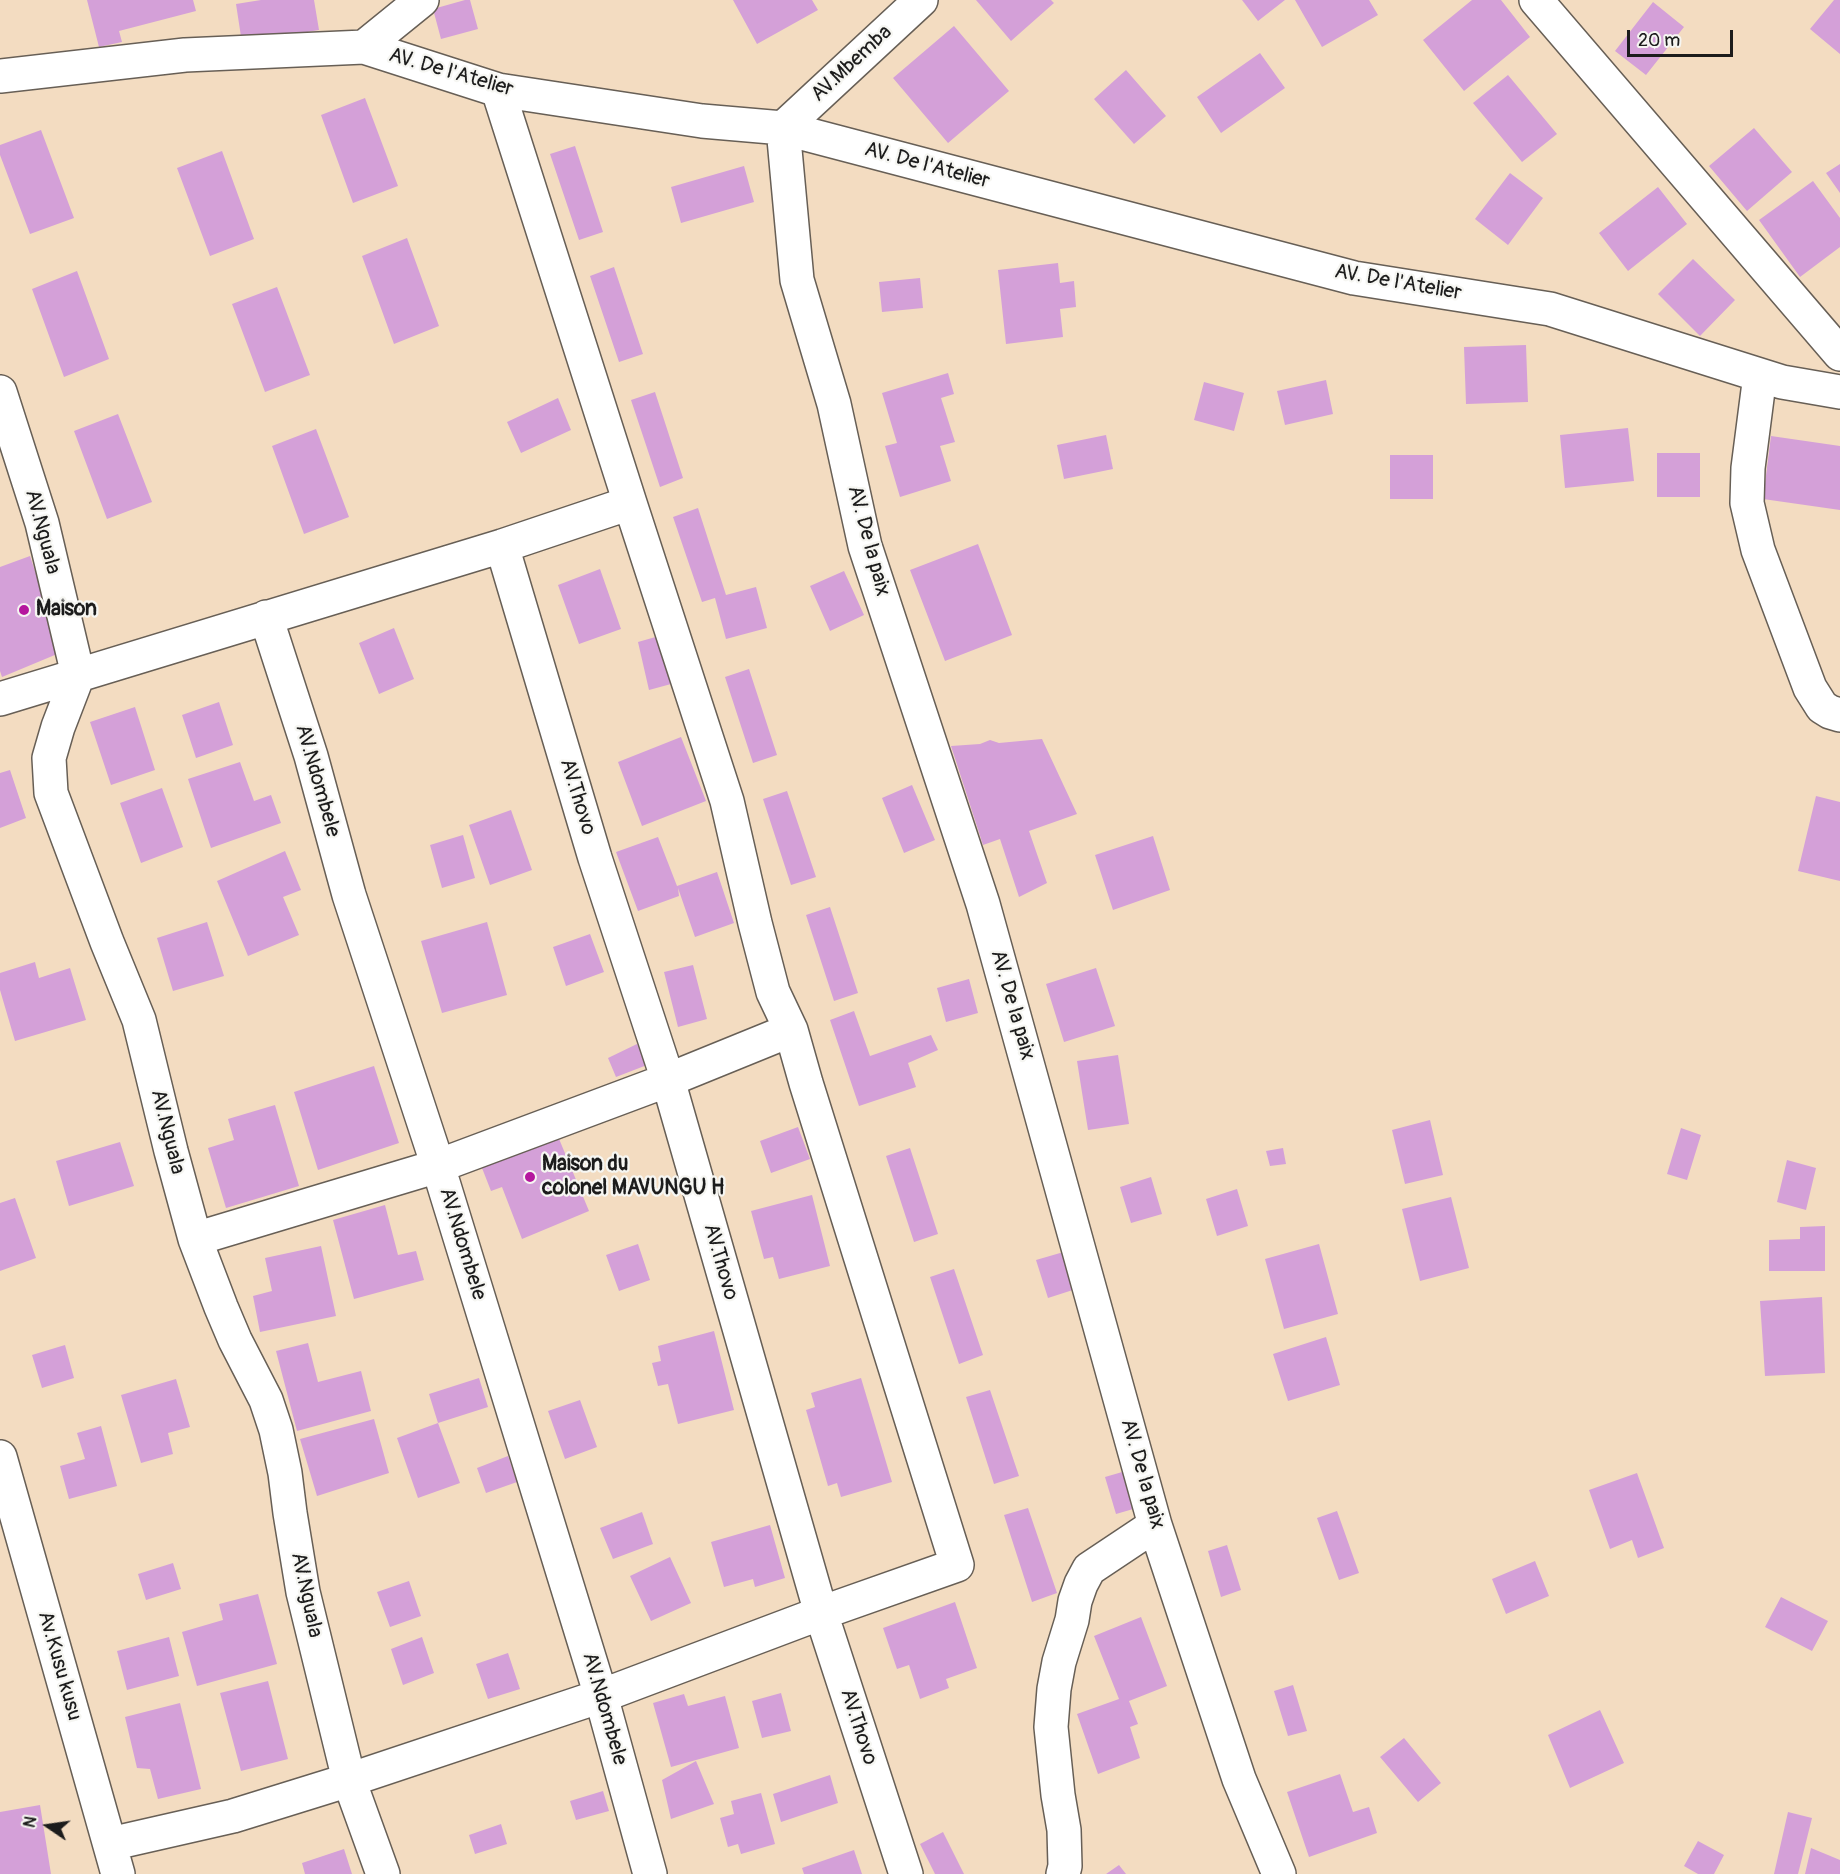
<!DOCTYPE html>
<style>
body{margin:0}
#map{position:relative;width:1840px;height:1874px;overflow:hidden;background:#f3dcc1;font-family:Pangolin,sans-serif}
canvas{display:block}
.north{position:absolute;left:18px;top:1796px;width:60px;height:60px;-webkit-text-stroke:4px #f6f6f2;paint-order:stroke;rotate:283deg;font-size:16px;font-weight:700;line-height:24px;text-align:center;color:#1c1c1c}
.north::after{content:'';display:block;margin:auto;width:21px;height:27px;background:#1c1c1c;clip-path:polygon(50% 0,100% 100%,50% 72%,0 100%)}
.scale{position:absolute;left:1627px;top:30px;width:106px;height:27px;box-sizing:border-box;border:3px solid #1c1c1c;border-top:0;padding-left:8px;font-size:18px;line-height:21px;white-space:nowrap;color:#1c1c1c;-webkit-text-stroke:4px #f6f6f2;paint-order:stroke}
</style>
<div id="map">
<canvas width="1840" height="1874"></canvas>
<div class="north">N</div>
<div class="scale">20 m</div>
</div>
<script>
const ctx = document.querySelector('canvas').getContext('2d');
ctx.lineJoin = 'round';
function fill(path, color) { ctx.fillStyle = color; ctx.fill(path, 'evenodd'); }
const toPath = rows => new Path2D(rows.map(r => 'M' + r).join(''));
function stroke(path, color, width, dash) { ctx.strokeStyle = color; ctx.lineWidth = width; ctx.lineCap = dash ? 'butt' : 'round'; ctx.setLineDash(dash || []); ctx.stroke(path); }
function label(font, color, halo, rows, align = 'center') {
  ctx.font = font + ' Pangolin,sans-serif'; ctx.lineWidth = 4.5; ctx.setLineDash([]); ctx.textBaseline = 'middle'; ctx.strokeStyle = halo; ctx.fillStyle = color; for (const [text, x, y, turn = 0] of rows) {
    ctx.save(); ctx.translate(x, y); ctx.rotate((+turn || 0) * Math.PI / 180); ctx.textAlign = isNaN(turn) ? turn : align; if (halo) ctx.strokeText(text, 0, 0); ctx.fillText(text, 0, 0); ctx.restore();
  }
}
fill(toPath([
 [87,0,193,0,196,11,119,31,122,42,99,47],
 [261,0,314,0,319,30,242,43,236,4],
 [465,0,470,0,478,29,441,39,433,9],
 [733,0,812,0,818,10,757,44],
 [976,0,1051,0,1054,3,1011,41],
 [1242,0,1285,0,1258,21],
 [1295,0,1369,0,1378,15,1322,47],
 [1472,0,1501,0,1530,37,1464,91,1423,40],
 [1834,0,1840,0,1840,54,1810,29],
 [1653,2,1684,27,1646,75,1615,51],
 [954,26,1009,91,948,143,893,78],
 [1260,53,1285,88,1221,133,1197,97],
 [1126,70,1166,116,1134,144,1094,99],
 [1508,75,1557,134,1522,162,1473,103],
 [365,98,398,186,353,203,321,115],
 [1754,128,1792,172,1747,211,1709,166],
 [41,130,74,218,30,234,0,155,0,145],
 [575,146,603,232,579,240,550,154],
 [222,151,254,239,210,256,177,168],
 [1840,164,1840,193,1826,173],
 [744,166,754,202,681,223,671,187],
 [1510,173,1543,198,1508,245,1475,219],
 [1813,181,1840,218,1840,247,1800,277,1759,220],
 [1658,187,1687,224,1628,271,1599,233],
 [407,238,439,326,394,344,362,256],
 [1693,259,1735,300,1700,336,1658,294],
 [1058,263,1060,283,1074,281,1076,307,1060,309,1063,337,1006,344,998,270],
 [614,267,643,354,619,362,590,276],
 [77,271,109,359,64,377,32,289],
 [920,278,923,308,882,312,879,282],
 [277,287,310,375,265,392,232,304],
 [1526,345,1528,402,1466,404,1464,347],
 [948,373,954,394,941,398,955,442,940,446,951,481,900,497,885,446,897,443,882,393],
 [1326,380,1333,414,1285,425,1277,391],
 [1204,382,1244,393,1234,431,1194,420],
 [655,392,683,478,660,487,631,400],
 [558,398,571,430,521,453,507,422],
 [118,414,152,502,107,519,74,431],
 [1628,428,1634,481,1565,488,1560,435],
 [316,429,349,517,304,534,272,446],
 [1106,435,1113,469,1064,479,1057,445],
 [1771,436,1840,446,1840,510,1763,499],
 [1657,453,1700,453,1700,497,1657,497],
 [1390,455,1433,455,1433,499,1390,499],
 [698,508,726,595,756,587,767,628,726,639,715,598,702,602,673,517],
 [978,544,1012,635,945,661,910,570],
 [30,556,62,652,2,677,0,671,0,567],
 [600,569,621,629,579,644,558,585],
 [844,571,864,615,830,631,810,586],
 [394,628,414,679,379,694,359,643],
 [659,636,671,684,649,690,638,642],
 [749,669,777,755,753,763,725,677],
 [219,702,233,745,196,758,182,715],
 [135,707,155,770,111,785,90,722],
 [681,737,706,801,642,826,618,762],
 [1042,739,1077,814,1029,831,1047,883,1019,897,1000,839,983,845,951,746,980,744,990,740,999,743],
 [240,762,254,801,271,795,281,823,211,848,188,779],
 [10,770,26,818,0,828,0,773],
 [912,785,935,840,904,853,882,798],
 [162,788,183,847,141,863,120,803],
 [787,791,816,877,791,885,763,799],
 [1816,796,1840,802,1840,881,1798,871],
 [511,810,532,870,490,885,469,825],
 [463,835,475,878,442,888,430,845],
 [1153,836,1170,890,1113,910,1095,855],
 [658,837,677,886,717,872,734,923,695,937,678,888,679,896,638,911,616,852],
 [285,851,301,890,283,897,299,935,248,956,217,881],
 [830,907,858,993,834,1001,806,915],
 [207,922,224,976,173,991,157,938],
 [487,922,507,995,442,1013,421,941],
 [590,934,604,972,566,986,553,947],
 [35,962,39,978,70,968,86,1020,15,1041,0,990,0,973],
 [693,965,707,1019,678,1027,664,972],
 [1096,968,1115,1026,1064,1042,1046,984],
 [969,979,978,1013,946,1022,937,988],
 [854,1011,870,1056,931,1035,938,1050,908,1063,916,1087,859,1106,830,1020],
 [637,1044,647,1065,616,1077,608,1058],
 [1118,1055,1129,1124,1088,1130,1077,1061],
 [374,1066,399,1143,318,1170,294,1092],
 [275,1105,299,1186,226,1208,208,1148,234,1140,228,1119],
 [1430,1120,1443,1175,1405,1184,1392,1130],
 [798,1127,810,1159,771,1173,760,1141],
 [1681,1128,1701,1135,1687,1180,1667,1174],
 [557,1134,589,1211,522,1239,502,1187,491,1191,482,1168],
 [120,1142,134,1186,69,1206,56,1161],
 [910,1148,938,1234,914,1242,886,1156],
 [1283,1148,1286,1164,1270,1166,1266,1151],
 [1787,1160,1816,1168,1806,1210,1777,1202],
 [1151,1177,1162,1214,1131,1223,1120,1187],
 [1237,1189,1248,1226,1217,1236,1206,1199],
 [812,1195,830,1266,779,1279,773,1257,764,1259,751,1211],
 [1451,1197,1469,1268,1420,1281,1402,1209],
 [15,1198,36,1258,0,1271,0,1203],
 [385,1205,398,1255,416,1251,424,1280,354,1299,333,1220],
 [1825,1226,1825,1271,1769,1271,1769,1240,1800,1239,1800,1227],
 [638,1244,650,1280,619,1291,606,1255],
 [1319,1244,1338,1314,1284,1329,1265,1259],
 [321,1246,336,1316,260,1332,253,1296,272,1291,265,1258],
 [1067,1251,1079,1288,1048,1298,1036,1260],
 [954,1269,983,1355,959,1364,930,1277],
 [1822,1297,1825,1373,1765,1376,1760,1301],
 [714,1331,734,1410,678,1424,668,1384,658,1386,652,1363,661,1361,658,1346],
 [1326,1337,1340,1385,1288,1401,1273,1354],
 [308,1343,318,1382,361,1371,371,1411,297,1431,276,1351],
 [65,1345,74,1378,42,1388,32,1355],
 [479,1378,488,1407,438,1423,460,1483,418,1498,397,1438,438,1423,429,1394],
 [861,1378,892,1482,841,1497,837,1483,828,1486,806,1410,815,1407,811,1393],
 [176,1379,190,1427,168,1433,173,1454,141,1463,121,1395],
 [990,1390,1019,1476,994,1484,966,1397],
 [580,1400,597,1447,565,1459,548,1411],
 [374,1419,389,1473,317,1496,300,1439],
 [101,1426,117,1486,69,1499,60,1466,85,1459,77,1433],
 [508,1456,517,1482,486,1493,477,1468],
 [1136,1468,1147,1505,1116,1514,1105,1477],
 [1637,1473,1664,1548,1638,1558,1632,1540,1610,1549,1589,1490],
 [1028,1508,1057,1593,1032,1602,1004,1515],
 [1337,1511,1359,1573,1339,1580,1317,1518],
 [642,1512,653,1544,613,1559,600,1528],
 [770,1525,785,1578,755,1587,753,1579,724,1587,711,1542],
 [1227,1545,1241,1590,1221,1597,1208,1551],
 [670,1557,691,1603,651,1621,630,1576],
 [1535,1561,1549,1596,1506,1614,1492,1579],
 [173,1563,181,1589,146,1600,138,1574],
 [409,1581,421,1616,390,1627,377,1592],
 [258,1594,277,1664,197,1686,182,1632,223,1620,219,1604],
 [1781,1597,1828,1621,1812,1651,1765,1627],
 [955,1602,977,1668,946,1679,949,1688,920,1699,909,1665,897,1669,883,1628],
 [1141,1617,1167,1686,1129,1701,1138,1724,1130,1727,1140,1758,1098,1774,1077,1714,1119,1699,1094,1636],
 [169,1637,179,1676,127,1690,117,1651],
 [422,1637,434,1673,403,1685,391,1649],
 [508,1653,520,1689,488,1699,476,1664],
 [268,1681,288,1759,241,1771,220,1693],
 [1293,1685,1307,1731,1288,1736,1274,1691],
 [781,1693,791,1731,762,1738,752,1701],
 [684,1694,688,1706,725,1696,739,1748,671,1767,653,1703],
 [180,1703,201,1789,158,1799,150,1769,137,1768,125,1717],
 [1600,1710,1624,1763,1570,1788,1548,1735],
 [1404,1738,1441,1783,1418,1802,1380,1757],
 [696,1761,714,1804,671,1819,662,1780],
 [1340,1774,1353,1812,1369,1807,1377,1833,1309,1857,1287,1792],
 [830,1775,838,1803,781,1822,773,1794],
 [603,1791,609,1811,576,1820,570,1801],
 [761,1793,775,1844,741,1854,738,1844,728,1847,720,1818,734,1814,731,1801],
 [40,1805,51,1874,0,1874,0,1812],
 [1788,1812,1812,1818,1798,1874,1774,1874],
 [501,1824,507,1844,475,1854,469,1835],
 [943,1832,964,1874,935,1874,920,1844],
 [1698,1841,1724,1855,1714,1874,1698,1874,1684,1866],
 [1811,1848,1840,1860,1840,1874,1805,1874],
 [344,1849,352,1874,305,1874,302,1863],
 [854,1850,862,1874,804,1874,802,1868],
 [1119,1865,1126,1874,1106,1874]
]), '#d4a0d8');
const street = toPath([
 [921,0,783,128,797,280,834,404,865,546,983,904,1155,1525,1239,1779,1279,1874],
 [1536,0,1840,354],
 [364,47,422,0],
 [0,76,185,55,364,47,498,90,702,121,783,128,1354,278,1550,309,1782,382,1840,392],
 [1760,375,1748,468,1747,503,1758,550,1810,688,1822,707,1830,712,1840,715],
 [0,392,42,523,78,675,58,727,49,758,51,793,107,942,139,1020,171,1151,195,1239,221,1307,235,1340,266,1400,276,1430,285,1473,290,1513,303,1592,349,1780,383,1874],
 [502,546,595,858,668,1080,821,1613,906,1874],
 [266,617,311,756,349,895,438,1166,601,1696,650,1874],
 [0,699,502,546,630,503],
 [195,1239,438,1166,668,1080,791,1030],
 [0,1457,118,1874],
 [110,1844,233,1816,349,1780,601,1696,821,1613,957,1565,806,1083,791,1030,773,992,755,923,727,801,630,503,498,90],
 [1063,1874,1065,1866,1064,1830,1058,1795,1051,1727,1054,1689,1059,1662,1072,1620,1075,1601,1081,1584,1089,1569,1155,1525]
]);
stroke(street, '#675f56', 36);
stroke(street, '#fff', 33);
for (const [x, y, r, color] of [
 [24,610,6,"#b5179e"],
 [530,1177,6,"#b5179e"]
]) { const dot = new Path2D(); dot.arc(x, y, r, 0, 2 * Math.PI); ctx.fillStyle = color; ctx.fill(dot); stroke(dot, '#f6f6f2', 2); }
label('21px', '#1c1c1c', '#f6f6f2', [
 ["AV.Mbemba",852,64,-43],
 ["AV. De l'Atelier",451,73,16],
 ["AV. De l'Atelier",927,166,15],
 ["AV. De l'Atelier",1398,283,10],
 ["AV.Nguala",42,532,75],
 ["AV. De la paix",868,541,75],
 ["AV.Ndombele",317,781,74],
 ["AV.Thovo",577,797,73],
 ["AV. De la paix",1012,1005,74],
 ["AV.Nguala",167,1132,76],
 ["AV.Ndombele",462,1244,73],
 ["AV.Thovo",720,1262,74],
 ["AV. De la paix",1142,1474,74],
 ["AV.Nguala",306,1595,78],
 ["Av.Kusu kusu",59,1666,74],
 ["AV.Ndombele",604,1709,74],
 ["AV.Thovo",858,1727,72]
]);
label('bold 21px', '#1c1c1c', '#f6f6f2', [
 ["Maison",36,610],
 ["Maison du",542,1165],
 ["colonel MAVUNGU H",542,1189]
], 'left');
</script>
